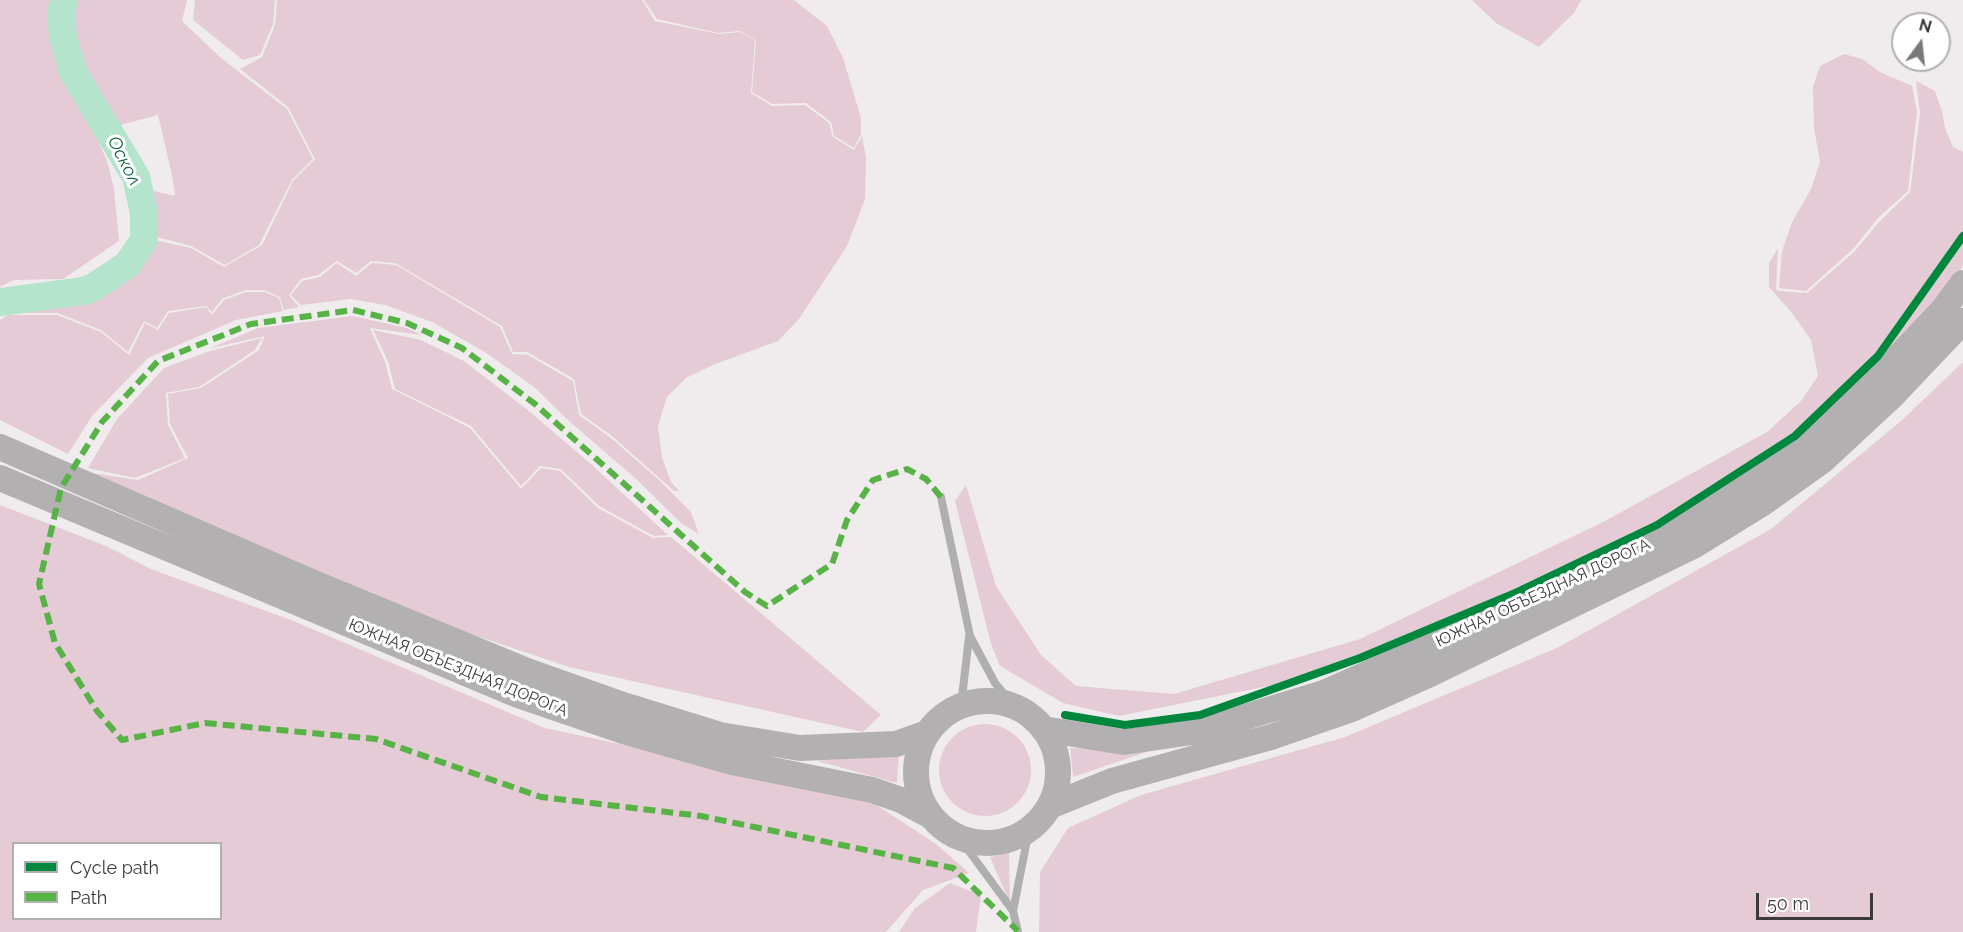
<!DOCTYPE html>
<meta charset="utf-8">
<style>
body{margin:0}
#map{position:relative;width:1963px;height:932px;overflow:hidden;background:#f0ecee;font-family:Raleway,sans-serif}
canvas{display:block}
.legend{position:absolute;left:12px;top:842px;width:210px;height:78px;box-sizing:border-box;background:#fff;border:2px solid #b1b0b1;margin:0;padding:8px 10px;list-style:none;font-size:18px;color:#3d3a3b}
.legend li{display:flex;align-items:center;gap:12px;height:30px}
.legend b{width:30px;border:2px solid #b1b0b1}
.north{position:absolute;left:1891px;top:12px;width:60px;height:60px;box-sizing:border-box;background:#fff;border:2px solid #b1b0b1;border-radius:50%;rotate:15deg;font-size:16px;font-weight:700;line-height:24px;text-align:center;color:#3d3a3b}
.north::after{content:'';display:block;margin:auto;width:21px;height:27px;background:#7c787a;clip-path:polygon(50% 0,100% 100%,50% 72%,0 100%)}
.scale{position:absolute;left:1756px;top:893px;width:117px;height:27px;box-sizing:border-box;border:3px solid #3d3a3b;border-top:0;padding-left:8px;font-size:18px;line-height:21px;white-space:nowrap;color:#3d3a3b;-webkit-text-stroke:4px #fff;paint-order:stroke}
</style>
<div id="map">
<canvas width="1963" height="932"></canvas>
<ul class="legend">
<li><b style="height:8px;background:#00873e"></b>Cycle path</li>
<li><b style="height:8px;background:#57b346"></b>Path</li>
</ul>
<div class="north">N</div>
<div class="scale">50 m</div>
</div>
<script>
const ctx = document.querySelector('canvas').getContext('2d');
ctx.lineJoin = 'round';
function fill(path, color) { ctx.fillStyle = color; ctx.fill(path, 'evenodd'); }
const toPath = rows => new Path2D(rows.map(r => 'M' + r).join(''));
function stroke(path, color, width, dash) { ctx.strokeStyle = color; ctx.lineWidth = width; ctx.lineCap = dash ? 'butt' : 'round'; ctx.setLineDash(dash || []); ctx.stroke(path); }
function label(font, color, halo, rows, align = 'center') {
  ctx.font = font + ' Raleway,sans-serif'; ctx.lineWidth = 6; ctx.setLineDash([]); ctx.textBaseline = 'middle'; ctx.strokeStyle = halo; ctx.fillStyle = color; for (const [text, x, y, turn = 0] of rows) {
    ctx.save(); ctx.translate(x, y); ctx.rotate((+turn || 0) * Math.PI / 180); ctx.textAlign = isNaN(turn) ? turn : align; if (halo) ctx.strokeText(text, 0, 0); ctx.fillText(text, 0, 0); ctx.restore();
  }
}
fill(toPath([
 [0,0,54,0,52,35,69,91,86,114,107,161,114,188,119,241,63,279,14,280,0,287],
 [77,0,187,0,182,21,221,58,287,109,313,159,292,180,259,245,225,265,191,246,142,233,148,220,142,188,175,196,172,175,158,115,105,129,70,57],
 [195,0,275,0,273,24,260,55,243,60,193,20],
 [277,0,642,0,655,21,719,34,740,32,755,40,751,93,772,106,805,105,829,123,833,137,854,150,862,136,866,158,865,199,847,246,799,319,778,341,715,364,686,378,667,397,658,426,662,457,671,482,679,491,674,491,612,436,581,414,574,379,527,352,513,352,502,326,395,263,371,261,356,273,337,261,318,275,301,279,289,295,299,307,284,310,280,297,264,290,245,290,222,299,212,312,206,306,168,311,157,328,144,321,128,352,101,330,57,313,10,313,86,301,100,295,133,269,150,239,191,248,224,267,262,245,293,181,315,159,288,107,240,69,262,57,275,25],
 [644,0,794,0,827,26,843,58,861,118,861,134,854,148,834,136,831,122,806,103,772,104,752,92,756,40,740,31,718,33,657,19],
 [1472,0,1581,0,1574,13,1539,47,1496,23],
 [1844,54,1862,59,1880,72,1912,86,1917,112,1908,191,1878,218,1853,249,1806,291,1779,288,1782,251,1792,222,1811,189,1820,162,1814,128,1813,87,1820,66],
 [1916,81,1935,91,1942,111,1945,128,1953,147,1963,152,1963,266,1939,305,1814,429,1663,527,1333,673,1119,716,1063,703,1000,666,991,644,955,501,966,485,996,586,1041,655,1076,686,1174,694,1360,639,1605,521,1767,432,1801,401,1818,376,1811,340,1792,313,1769,287,1769,263,1778,248,1776,289,1778,291,1807,293,1854,252,1880,221,1910,192,1920,113],
 [337,263,356,276,372,263,396,265,500,327,512,354,528,355,573,381,579,415,611,438,659,480,691,512,699,534,682,524,634,477,570,422,534,387,485,352,432,322,385,305,351,299,301,305,291,295,302,281,320,277],
 [246,292,265,292,279,298,283,311,236,320,148,358,92,416,68,454,0,420,0,320,8,315,57,315,101,332,129,355,145,323,158,330,169,313,206,307,212,315,224,300],
 [353,316,407,328,422,335,370,328,385,362,392,389,470,428,521,489,541,468,560,471,598,508,653,538,671,537,881,715,863,732,569,667,453,628,85,472,138,480,188,458,170,424,168,394,201,388,259,350,265,336,211,348,258,328],
 [373,330,421,340,464,361,529,411,592,465,668,535,654,536,599,506,561,469,540,466,521,486,471,426,395,389,388,361],
 [262,338,255,350,199,387,166,393,168,425,185,458,135,478,88,468,117,419,164,368,210,351],
 [1963,362,1963,932,1039,932,1040,872,1068,828,1141,795,1345,737,1559,647,1771,529,1901,421],
 [0,505,106,546,151,569,291,620,545,728,717,765,875,804,936,844,969,873,923,890,886,932,0,932],
 [14,844,220,844,220,918,14,918],
 '939 770a46 46 0 1 1 92 0a46 46 0 1 1-92 0Z',
 [1070,748,1152,750,1073,777],
 [899,754,897,783,817,761],
 [1009,853,1010,903,990,857],
 [950,883,981,895,976,932,899,932,915,908]
]), '#e4cbd6');
stroke(toPath([
 [0,302,83,291,94,287,127,265,144,240,144,213,136,177,73,72,63,36,61,15,64,0]
]), '#b5e4cd', 28);
stroke(toPath([
 [941,497,970,636,995,683,1015,707],
 [961,706,969,637],
 [960,839,1013,911],
 [1018,932,1013,911,1029,830]
]), '#afafae', 8);
stroke(toPath([
 [0,447,316,584,527,671,623,705,720,735,800,748,896,744,927,733],
 [0,478,518,695,623,731,732,762,872,790,901,800,929,815],
 '916 772a71 71 0 1 1 142 0a71 71 0 1 1-142 0Z',
 [1043,729,1124,742,1199,731,1324,693,1492,619,1633,552,1705,511,1790,458,1887,369,1943,310,1963,283],
 [1050,806,1112,781,1271,737,1352,709,1426,676,1695,545,1763,503,1822,461,1891,397,1963,321]
]), '#b3b0b2', 26);
stroke(toPath([
 [941,497,926,479,907,469,873,480,847,520,832,564,767,606,745,592,535,404,462,348,407,323,353,310,251,324,158,361,102,422,61,488,39,584,55,643,97,711,122,740,205,723,376,739,541,797,701,816,953,868,1018,931]
]), '#57b346', 6, [12, 6]);
stroke(toPath([
 [1065,715,1125,725,1200,715,1360,658,1513,594,1657,525,1795,436,1878,356,1963,236]
]), '#00873e', 8);
label('16px', '#3d3a3b', '#fff', [
 ["ЮЖНАЯ ОБЪЕЗДНАЯ ДОРОГА",1543,593,-25],
 ["ЮЖНАЯ ОБЪЕЗДНАЯ ДОРОГА",458,668,22]
]);
label('italic 18px', '#156648', '#fff', [
 ["Оскол",124,161,63]
]);
</script>
